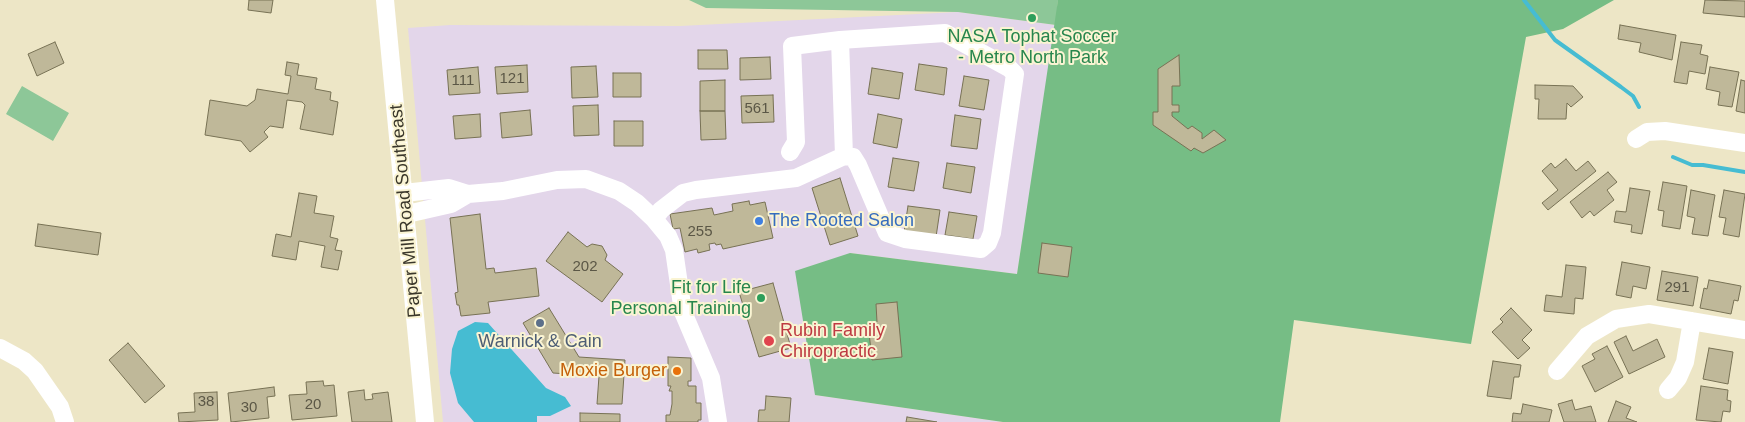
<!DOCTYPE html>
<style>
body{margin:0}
canvas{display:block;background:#ede6c6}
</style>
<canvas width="1745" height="422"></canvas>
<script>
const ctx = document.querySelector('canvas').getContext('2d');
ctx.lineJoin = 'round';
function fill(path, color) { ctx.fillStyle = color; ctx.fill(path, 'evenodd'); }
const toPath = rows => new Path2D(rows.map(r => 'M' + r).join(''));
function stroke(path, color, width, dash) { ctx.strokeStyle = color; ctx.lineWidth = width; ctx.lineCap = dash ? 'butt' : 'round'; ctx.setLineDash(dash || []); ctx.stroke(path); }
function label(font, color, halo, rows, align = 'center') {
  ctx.font = font + ' Helvetica,sans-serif'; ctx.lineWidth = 4; ctx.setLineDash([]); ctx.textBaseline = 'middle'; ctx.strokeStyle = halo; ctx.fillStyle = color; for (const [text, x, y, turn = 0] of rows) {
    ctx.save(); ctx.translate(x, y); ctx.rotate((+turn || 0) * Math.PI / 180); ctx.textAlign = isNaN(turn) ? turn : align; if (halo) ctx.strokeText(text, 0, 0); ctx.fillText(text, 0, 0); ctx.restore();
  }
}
fill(toPath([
 [958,12,1056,25,1017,274,850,253,815,395,1003,422,443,422,408,28,450,25,680,26]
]), '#e3d6ea');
fill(toPath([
 [689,0,1058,0,1056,25,958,12,706,8],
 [22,86,69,113,53,141,6,114]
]), '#8dc798');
fill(toPath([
 [1058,0,1614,0,1563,29,1526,37,1471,344,1294,320,1280,422,1003,422,815,395,795,271,850,253,1017,274]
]), '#76bd85');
fill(toPath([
 [475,322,488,323,546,388,565,397,571,406,550,416,537,416,537,422,474,422,458,403,450,373,452,349,458,331]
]), '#46bcd2');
stroke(toPath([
 [1524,0,1555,40,1621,87,1633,96,1639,107],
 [1673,157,1692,165,1703,165,1745,172]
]), '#46bcd2', 4);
const building = toPath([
 [249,0,273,0,271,13,248,10,249,0],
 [1705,0,1745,1,1745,17,1703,13,1705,0],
 [1620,25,1676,35,1672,60,1639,52,1641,43,1618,39,1620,25],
 [55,42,64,63,37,76,28,54,55,42],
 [1681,42,1702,45,1700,54,1708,56,1705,74,1689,71,1687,84,1674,82,1681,42],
 [698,50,727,50,728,69,698,69,698,50],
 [1179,55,1180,86,1172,86,1172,105,1179,105,1179,112,1172,112,1172,116,1188,129,1192,126,1202,133,1202,139,1214,130,1226,140,1203,153,1194,148,1191,151,1153,125,1153,112,1158,112,1158,69,1179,55],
 [770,57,771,79,740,80,740,58,770,57],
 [287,62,299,64,297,75,317,78,315,89,331,92,330,100,338,102,333,135,300,129,305,105,302,102,287,100,283,128,270,126,264,132,268,137,250,152,241,141,205,135,210,100,247,106,255,100,257,89,288,94,291,76,285,75,287,62],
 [919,64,947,68,944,95,915,90,919,64],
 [527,65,528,92,497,94,495,67,527,65],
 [596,66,598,97,572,98,571,67,596,66],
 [478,67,480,93,449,95,447,70,478,67],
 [1710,67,1739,72,1732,107,1718,105,1720,92,1706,89,1710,67],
 [872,68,903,73,899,99,868,94,872,68],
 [613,73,641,73,641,97,613,97,613,73],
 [964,76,989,80,984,110,959,106,964,76],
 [725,80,725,111,700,111,700,81,725,80],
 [1741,80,1745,81,1745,113,1736,111,1741,80],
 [1535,85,1573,86,1583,97,1571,107,1567,103,1566,119,1538,119,1539,99,1535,99,1535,85],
 [773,95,774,122,742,123,741,96,773,95],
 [598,105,599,135,574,136,573,106,598,105],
 [530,110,532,135,502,138,500,113,530,110],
 [700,111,725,111,726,139,701,140,700,111],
 [480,114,481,137,455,139,453,116,480,114],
 [878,114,902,119,897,148,873,143,878,114],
 [955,115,981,119,977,149,951,146,955,115],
 [614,121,643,121,643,146,614,146,614,121],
 [893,158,919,162,914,191,888,187,893,158],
 [1566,159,1576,171,1588,161,1596,171,1548,210,1542,203,1558,190,1542,171,1551,163,1555,168,1566,159],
 [947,163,975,167,971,193,943,188,947,163],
 [1608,172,1617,182,1607,190,1614,200,1594,216,1590,211,1582,218,1570,202,1608,172],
 [840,178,858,236,830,245,812,188,840,178],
 [1663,182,1687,186,1680,229,1662,226,1664,211,1658,210,1663,182],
 [1630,188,1650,191,1642,234,1631,232,1632,225,1614,222,1616,211,1626,212,1630,188],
 [1691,190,1715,195,1708,236,1692,234,1695,218,1687,216,1691,190],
 [1724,190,1745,194,1739,237,1723,234,1726,218,1719,217,1724,190],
 [299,193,317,196,314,213,334,216,330,237,338,239,335,250,342,251,338,270,321,267,325,246,299,241,296,260,272,256,276,234,291,237,299,193],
 [749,201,750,205,765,202,773,238,723,249,721,244,716,245,715,243,709,244,710,250,698,253,697,249,685,252,680,228,673,229,670,214,712,208,714,215,733,211,732,204,749,201],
 [908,206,940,210,936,237,904,232,908,206],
 [949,212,977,216,973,239,945,235,949,212],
 [480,214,486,269,494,268,495,273,536,268,539,296,488,302,490,313,461,316,459,305,457,305,455,293,458,292,450,218,480,214],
 [38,224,101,233,98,255,35,246,38,224],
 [568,232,587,247,592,244,602,246,607,255,605,260,623,274,602,302,546,261,568,232],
 [1042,243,1072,247,1068,277,1038,273,1042,243],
 [1622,262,1650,267,1646,289,1633,286,1631,298,1616,295,1622,262],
 [1566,265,1586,267,1583,299,1575,298,1574,314,1544,311,1546,295,1562,297,1566,265],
 [1662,271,1698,277,1693,306,1657,300,1662,271],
 [1709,280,1741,286,1738,301,1734,300,1731,314,1700,308,1704,288,1707,289,1709,280],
 [773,283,791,348,759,357,739,292,773,283],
 [897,302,902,357,872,360,868,323,877,322,876,304,897,302],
 [549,308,579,357,625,360,622,404,597,404,599,376,553,373,523,323,549,308],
 [1511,308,1532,330,1522,340,1530,348,1518,359,1492,332,1503,322,1500,319,1511,308],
 [1626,336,1633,351,1657,339,1665,357,1629,374,1614,342,1626,336],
 [128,343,165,386,145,403,109,360,128,343],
 [1607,346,1623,377,1595,392,1582,366,1595,359,1592,354,1607,346],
 [1709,348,1733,352,1728,384,1703,379,1709,348],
 [668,357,691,358,691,381,688,381,688,386,696,386,696,403,701,403,701,420,698,420,698,422,666,422,666,415,670,415,672,404,672,391,669,391,671,386,668,386,668,357],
 [1493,361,1521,365,1519,377,1514,377,1511,399,1487,396,1493,361],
 [323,381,324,386,334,385,337,416,292,420,289,395,307,394,306,382,323,381],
 [1701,386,1728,390,1727,400,1731,401,1730,412,1723,411,1721,422,1696,420,1701,386],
 [274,387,275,396,267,397,269,418,231,422,228,393,274,387],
 [364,390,365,400,373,399,372,394,388,392,392,422,352,422,348,392,364,390],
 [217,392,218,420,179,422,178,413,195,412,194,393,217,392],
 [766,396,791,398,789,422,758,422,759,410,765,410,766,396],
 [1572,400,1575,410,1591,406,1596,422,1564,422,1558,404,1572,400],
 [1616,401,1631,407,1626,418,1637,422,1608,422,1616,401],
 [1523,404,1552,410,1549,422,1512,422,1513,413,1521,414,1523,404],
 [580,413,620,414,620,422,580,422,580,413],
 [907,417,937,422,906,422,907,417]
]);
fill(building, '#bfb899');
stroke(building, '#787255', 1);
stroke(toPath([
 [385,0,425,422],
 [840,40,844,156],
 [1636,139,1647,132,1665,131,1745,143],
 [404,193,449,188,468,194,503,191,557,180,586,179,619,191,637,203,654,219],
 [407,214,451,204,468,194],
 [0,348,24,361,35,371,60,407,65,422],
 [1557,371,1587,336,1616,319,1649,314,1745,330],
 [1668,390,1678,378,1685,362,1692,321],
 [718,422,711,378,683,312,674,250,668,236,654,219,661,210,683,193,696,190,796,178,844,156,853,157,858,165,887,233,905,239,981,249,988,243,992,233,1015,74,1009,68,945,33,840,40,792,46,796,142,790,152]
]), '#fff', 18);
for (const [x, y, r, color] of [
 [1032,18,5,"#2e9e5b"],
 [759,221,5,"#3f7fe0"],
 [761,298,5,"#2e9e5b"],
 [540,323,5,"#5c6f8a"],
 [769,341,6,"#e0444e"],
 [677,371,5,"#e8710a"]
]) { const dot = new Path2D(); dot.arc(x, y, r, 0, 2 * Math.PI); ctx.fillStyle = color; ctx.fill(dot); stroke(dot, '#faf4d3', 2); }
label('15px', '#5b5746', null, [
 ["121",512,79],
 ["111",463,81],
 ["561",757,109],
 ["255",700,232],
 ["202",585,267],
 ["291",1677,288],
 ["38",206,402],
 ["20",313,405],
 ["30",249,408]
]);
label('18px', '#27864d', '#faf4d3', [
 ["NASA Tophat Soccer",1032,37],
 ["- Metro North Park",1032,58],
 ["Fit for Life",751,288,"right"],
 ["Personal Training",751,309,"right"]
]);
label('18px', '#3a372b', '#faf4d3', [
 ["Paper Mill Road Southeast",406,211,-95]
]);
label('18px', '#366cbe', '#faf4d3', [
 ["The Rooted Salon",769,221]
], 'left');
label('18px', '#be3a42', '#faf4d3', [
 ["Rubin Family",780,331],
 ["Chiropractic",780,352]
], 'left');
label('18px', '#4e5e75', '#faf4d3', [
 ["Warnick & Cain",540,342]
]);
label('18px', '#c56008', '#faf4d3', [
 ["Moxie Burger",667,371]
], 'right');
</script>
